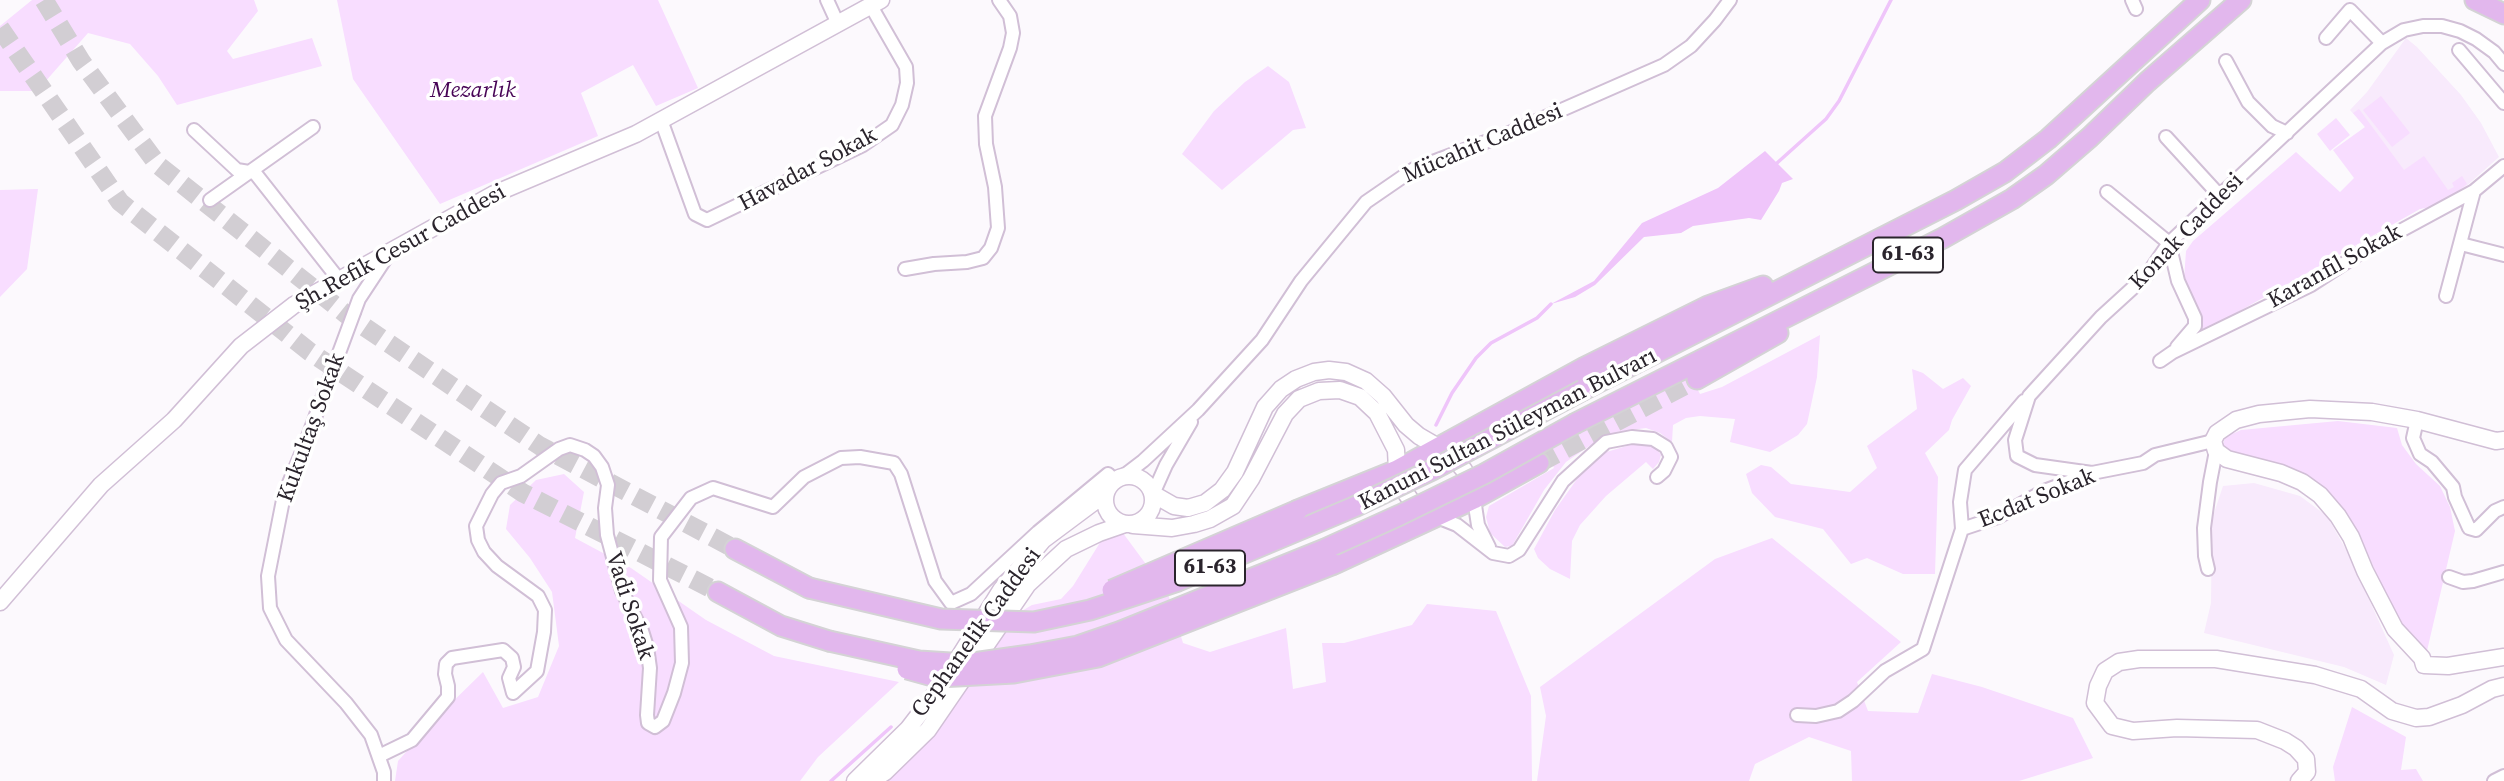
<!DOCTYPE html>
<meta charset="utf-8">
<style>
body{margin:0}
canvas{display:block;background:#fcf9fd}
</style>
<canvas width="2504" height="781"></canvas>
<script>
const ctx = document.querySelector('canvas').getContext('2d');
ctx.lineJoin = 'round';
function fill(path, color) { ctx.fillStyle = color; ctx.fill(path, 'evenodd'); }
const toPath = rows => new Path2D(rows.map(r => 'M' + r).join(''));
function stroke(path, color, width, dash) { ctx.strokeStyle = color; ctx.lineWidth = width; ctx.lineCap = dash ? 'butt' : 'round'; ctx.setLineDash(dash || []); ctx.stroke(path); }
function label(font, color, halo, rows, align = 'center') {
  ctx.font = font + ' "Source Serif 4",serif'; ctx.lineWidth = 7; ctx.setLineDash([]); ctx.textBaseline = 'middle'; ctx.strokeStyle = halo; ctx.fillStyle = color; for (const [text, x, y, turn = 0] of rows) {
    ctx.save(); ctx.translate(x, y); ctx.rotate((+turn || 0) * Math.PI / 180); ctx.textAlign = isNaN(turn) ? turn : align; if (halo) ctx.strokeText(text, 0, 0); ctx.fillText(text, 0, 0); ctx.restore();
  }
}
fill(toPath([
 [2406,38,2417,47,2461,95,2481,123,2499,157,2463,189,2420,209,2365,127,2350,110,2367,92],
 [2254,483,2300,496,2327,516,2349,555,2394,655,2386,685,2344,667,2204,633,2211,603,2212,519,2223,486]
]), '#f8eafc');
fill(toPath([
 [32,0,254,0,258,11,227,51,233,59,312,38,322,66,177,105,158,76,130,44,88,33,37,91,0,91,0,26],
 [337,0,658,0,698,88,656,106,633,65,581,93,598,136,440,204,353,79],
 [1268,66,1289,82,1306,128,1293,130,1222,190,1182,154,1214,111,1245,82],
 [2381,96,2410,133,2392,147,2363,110],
 [2359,109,2404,170,2424,156,2448,190,2454,187,2452,183,2462,176,2467,184,2441,205,2420,209,2192,338,2184,279,2186,251,2193,241,2296,152,2340,192,2354,178,2333,150,2365,127,2353,113],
 [2336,118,2350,135,2330,151,2317,134],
 [38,189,27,269,0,297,0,190],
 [1820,335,1817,377,1807,424,1798,435,1770,452,1730,442,1735,419,1700,416,1686,418,1673,425,1672,442,1660,433,1646,428,1617,432,1598,440,1566,462,1544,490,1512,546,1505,547,1490,533,1486,517,1489,506,1554,468,1546,451,1690,375,1700,394,1722,387],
 [1912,369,1923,373,1943,389,1963,378,1971,386,1952,420,1949,430,1925,453,1938,477,1935,574,1903,574,1867,558,1851,564,1823,529,1775,517,1752,493,1746,474,1761,465,1771,467,1791,484,1850,492,1877,468,1867,446,1917,409],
 [2338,421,2397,428,2402,445,2416,464,2440,486,2450,507,2455,531,2426,655,2410,642,2392,609,2360,536,2331,496,2303,476,2265,461,2228,455,2223,445,2225,437,2241,430],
 [1644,444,1656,448,1661,455,1659,462,1653,469,1646,462,1606,496,1580,525,1572,541,1570,579,1550,569,1538,558,1534,549,1555,510,1582,472,1603,453,1630,445],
 [564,474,584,492,575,538,631,568,706,620,774,656,899,682,818,757,800,781,395,781,398,761,439,715,483,672,503,708,538,697,559,646,552,592,530,558,506,529,510,505,536,480],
 [1120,529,1168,594,1183,643,1210,652,1286,628,1293,689,1326,682,1322,643,1344,643,1412,625,1427,604,1496,611,1531,696,1532,781,864,781,972,682,993,628,1032,605,1061,599,1073,586,1101,541],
 [1772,538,1901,642,1857,682,1868,711,1918,713,1932,674,1982,687,2073,718,2093,758,2019,781,1852,781,1851,751,1809,737,1755,764,1749,781,1537,781,1546,716,1540,687,1715,559],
 [2352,707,2406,737,2401,770,2416,769,2423,781,2335,781,2333,767]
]), '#f8ddff');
fill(toPath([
 [1765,151,1793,179,1782,183,1779,191,1761,220,1749,218,1693,226,1681,233,1644,237,1595,285,1575,297,1551,304,1594,281,1642,223,1718,188]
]), '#efc5fa');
stroke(toPath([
 [1777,163,1826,119,1839,101,1891,0],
 [1436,425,1452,393,1476,358,1491,343,1537,318,1551,304],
 [831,781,891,727]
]), '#efc5fa', 3.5);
stroke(toPath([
 [44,0,81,61,158,165,347,315,540,446,735,549],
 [0,28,120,202,310,352,523,493,718,592],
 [1539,463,1697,379]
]), '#d2ced3', 19, [19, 10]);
const minor = toPath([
 [827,0,838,24],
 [2132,0,2136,9],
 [2326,38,2350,10,2382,43],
 [2459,50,2504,103],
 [2226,61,2248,102,2272,126,2287,133],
 [661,120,695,214,707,220,863,145,892,125,902,105,907,83,906,67,871,6],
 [194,130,237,170,255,173,340,281],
 [2166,137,2220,196],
 [2107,192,2169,243,2178,281,2195,318,2195,326,2177,347],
 [210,200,313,127],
 [2461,244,2504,255],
 [905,269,934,264,967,262,983,258,991,248,998,228,995,187,986,144,985,116,1010,48,1013,33,1010,16,999,0],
 [2446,296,2474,191],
 [2160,361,2173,352,2311,285,2365,250,2474,191,2504,166],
 [2417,420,2413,438,2420,454,2432,462,2453,487,2455,497,2469,528,2476,530,2495,511,2504,507],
 [2092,473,2035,465,2017,456,2015,440,2029,396,2101,317,2147,275,2169,243,2382,43,2404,30,2423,26,2442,26,2460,31,2476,39,2494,52,2504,64],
 [1122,477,1143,461,1198,410,1262,340,1301,281,1366,202,1414,169,1509,133,1664,65,1691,46,1715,20,1730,0],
 [1153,494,1166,465,1191,422],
 [1474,499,1478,525,1489,547],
 [1437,517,1457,525,1493,553,1509,556,1519,550,1563,481,1606,442,1632,437,1653,439,1666,447,1671,457,1664,471,1657,477],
 [1962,529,1998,517,2044,491,2092,473,2143,463,2155,455,2213,441],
 [2208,569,2205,556,2204,528,2210,482,2216,451],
 [2449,577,2463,582,2473,581,2504,572],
 [1797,715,1816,716,1838,711,1853,701,1885,671,1923,649,1962,529,1960,502,1965,470,2024,401],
 [379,756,412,740,448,697,448,686,445,674,446,664,452,658,503,650,512,658,514,667,509,678,513,693,537,671,544,632,545,610,538,596,497,566,484,552,478,540,476,526,492,494,501,483,521,476,559,449,570,445,585,450,594,456,602,467,608,485,605,508,607,535,622,591,642,631,647,647,650,668,647,715,648,723,655,727,663,721,674,693,682,663,681,627,660,580,661,537,691,498,713,488,773,507,804,477,841,458,860,457,894,463,901,474,935,581,951,603,971,594,1038,532,1108,474,1115,481],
 [384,781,384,772,371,735,346,703,286,640,270,608,268,576,284,495,306,442,359,299,388,255],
 [2494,781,2504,776]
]);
const tertiary = toPath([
 [2504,440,2496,441,2417,420,2372,412,2310,409,2259,414,2236,420,2217,433,2213,441,2216,451,2227,459,2281,473,2302,482,2320,495,2338,516,2351,537,2365,571,2395,629,2422,658,2424,665,2448,666,2504,657],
 '1105 500a24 24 0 1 1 48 0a24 24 0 1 1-48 0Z',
 [1153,494,1174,506,1188,508,1205,503,1222,490,1235,472,1265,407,1281,389,1296,379,1314,372,1329,370,1346,372,1366,381,1383,396,1406,425,1419,436,1450,454,1464,470,1473,491],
 [1133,525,1172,528,1194,524,1210,519,1233,506,1251,479,1285,414,1299,399,1319,391,1340,390,1360,397,1377,413,1396,450,1397,470,1405,492,1419,512,1423,513],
 [0,602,101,485,174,420,241,346,294,305,494,194,636,134,881,0],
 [855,781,908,729,941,686,1001,590,1043,540,1106,493],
 [871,781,885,772,928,730,1028,584,1066,549,1099,533,1125,524],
 [2299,781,2307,772,2306,759,2296,748,2285,741,2257,730,2177,728,2133,731,2112,726,2095,703,2098,686,2105,671,2119,662,2139,659,2216,659,2315,675,2361,689,2392,711,2416,718,2429,717,2462,705,2492,689,2504,686]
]);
const primary = toPath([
 [2475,0,2504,14],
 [1697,379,1778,333],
 [1583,390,1956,200,2005,172,2048,139,2200,0],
 [1576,423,1943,238,2012,199,2046,175,2090,137,2147,82,2241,0],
 [1298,510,1397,470,1583,368,1708,306,1763,286],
 [735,549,809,588],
 [1334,564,1474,499,1539,463],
 [718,592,781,626,829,641]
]);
stroke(minor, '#d1bfd6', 16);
stroke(tertiary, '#d1bfd6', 19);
stroke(primary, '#d4d3d5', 23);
stroke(minor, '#fff', 12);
stroke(tertiary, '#fff', 16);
stroke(primary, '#e2b7ed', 19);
const primaryBridge = toPath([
 [809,588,941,619,1034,622,1090,610,1178,581,1354,507,1432,470,1583,390],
 [1112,590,1298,510],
 [829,641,919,661,966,664,1030,655,1078,646,1119,632,1325,549,1400,515,1484,474,1576,423],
 [907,669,936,677,958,676,1014,673,1098,657,1334,564]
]);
stroke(primaryBridge, '#d4d3d5', 23, []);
stroke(primaryBridge, '#e2b7ed', 19);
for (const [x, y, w] of [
 [1908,255,70],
 [1210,568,70]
]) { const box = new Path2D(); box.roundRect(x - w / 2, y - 17.5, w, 35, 5); ctx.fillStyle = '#fff'; ctx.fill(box); stroke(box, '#2a242c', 2); }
label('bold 21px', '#2a242c', null, [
 ["61-63",1908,255],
 ["61-63",1210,568]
]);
label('italic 23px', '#470456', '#fff', [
 ["Mezarlık",473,91]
]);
label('23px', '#2a242c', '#fff', [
 ["Mücahit Caddesi",1483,144,-23],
 ["Havadar Sokak",808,170,-28],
 ["Konak Caddesi",2187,232,-46],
 ["Şh.Refik Cesur Caddesi",401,248,-29],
 ["Karanfil Sokak",2335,267,-29],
 ["Kukultaş Sokak",312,428,-70],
 ["Kanuni Sultan Süleyman Bulvarı",1508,430,-27],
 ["Ecdat Sokak",2037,499,-22],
 ["Vadi Sokak",629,606,72],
 ["Cephanelik Caddesi",977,633,-54]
]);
</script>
